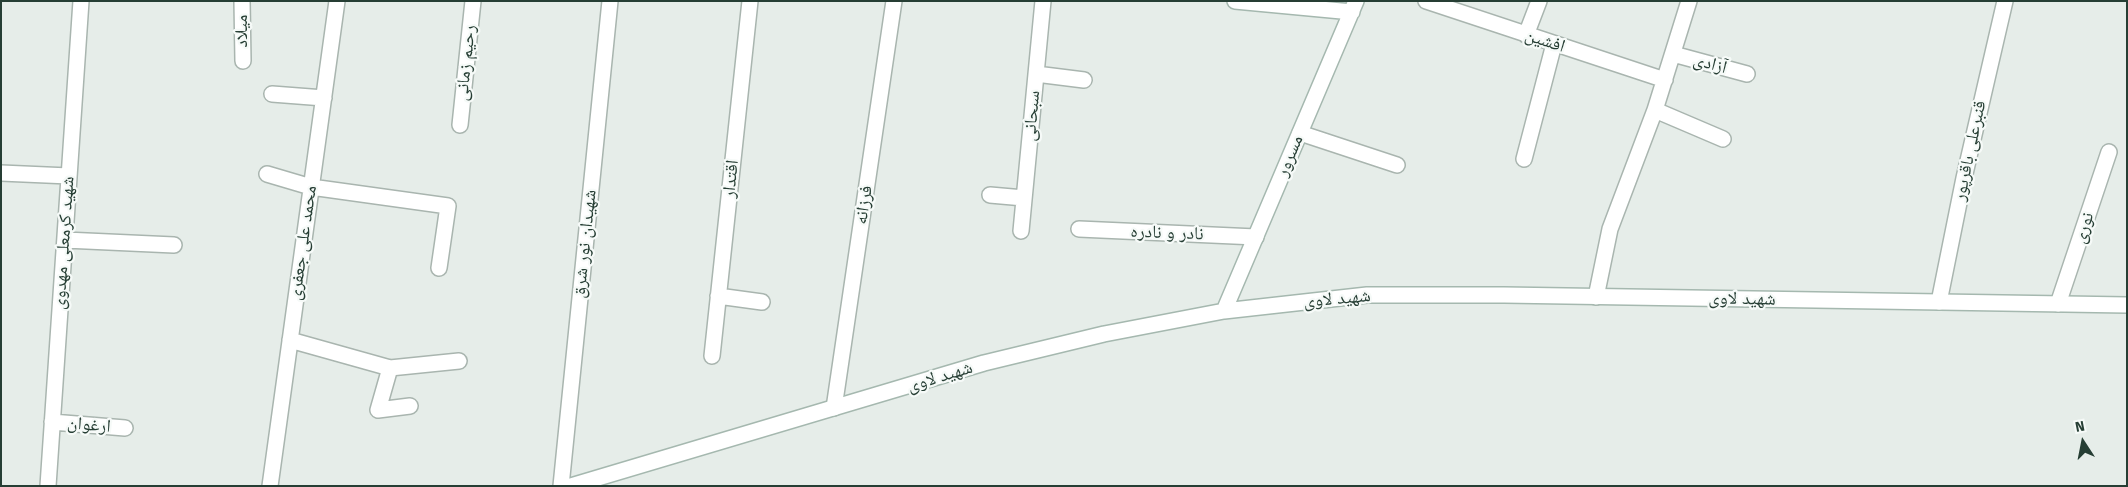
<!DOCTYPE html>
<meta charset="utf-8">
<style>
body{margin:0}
#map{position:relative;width:2128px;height:487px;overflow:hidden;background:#e6ede9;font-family:"Fira Sans",sans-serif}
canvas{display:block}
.frame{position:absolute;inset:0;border:2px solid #263e34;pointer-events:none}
.north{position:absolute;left:2058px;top:417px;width:50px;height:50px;-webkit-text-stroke:4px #f6faf8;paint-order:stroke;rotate:349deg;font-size:14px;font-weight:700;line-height:20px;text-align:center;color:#263e34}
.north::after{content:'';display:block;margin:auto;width:18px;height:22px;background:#263e34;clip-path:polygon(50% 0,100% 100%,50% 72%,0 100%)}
</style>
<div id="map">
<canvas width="2128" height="487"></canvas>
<div class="frame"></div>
<div class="north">N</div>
</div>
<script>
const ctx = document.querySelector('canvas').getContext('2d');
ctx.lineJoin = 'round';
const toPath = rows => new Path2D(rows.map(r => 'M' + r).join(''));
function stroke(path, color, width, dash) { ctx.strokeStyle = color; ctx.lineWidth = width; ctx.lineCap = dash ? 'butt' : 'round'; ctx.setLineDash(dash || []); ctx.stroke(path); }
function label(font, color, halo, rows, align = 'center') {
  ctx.font = font + ' "Fira Sans","Noto Naskh Arabic",sans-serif'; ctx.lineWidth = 4.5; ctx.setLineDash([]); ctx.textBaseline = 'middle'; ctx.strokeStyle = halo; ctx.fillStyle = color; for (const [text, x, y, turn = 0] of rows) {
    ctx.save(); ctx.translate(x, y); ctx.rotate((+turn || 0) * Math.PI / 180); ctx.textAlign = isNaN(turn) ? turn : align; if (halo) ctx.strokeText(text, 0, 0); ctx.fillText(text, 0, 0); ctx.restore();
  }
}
const street = toPath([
 [242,1,243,61],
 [1426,1,1665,80],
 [1526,35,1539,1],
 [1673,54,1747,74],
 [1036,74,1084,80],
 [272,94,324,98],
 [1655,110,1723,139],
 [460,125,473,1],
 [1300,133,1397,165],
 [1524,159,1554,44],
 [1,173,69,176],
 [267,174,311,187,448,206,439,268],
 [990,195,1024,198],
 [1079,229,1256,237],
 [1021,231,1043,1],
 [65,240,174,245],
 [718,296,762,302],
 [1596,297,1610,229,1655,110,1689,1],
 [1939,302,1964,178,2005,1],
 [2058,304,2109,152],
 [290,340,390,368,459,361],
 [712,356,750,1],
 [390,368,378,410,410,406],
 [834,408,894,1],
 [52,422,125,428],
 [48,486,81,1],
 [270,486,337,1],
 [561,486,610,1]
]);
const secondary = toPath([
 [1235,1,1352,12],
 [1224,311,1356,1],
 [571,486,984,363,1104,334,1224,311,1367,295,1504,295,2127,305]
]);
stroke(street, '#a9b5af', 18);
stroke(secondary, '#a5b8af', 18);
stroke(street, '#fff', 15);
stroke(secondary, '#fff', 15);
label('18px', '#263e34', '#f6faf8', [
 ["میلاد",242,31,-90],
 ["افشین",1545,41,18],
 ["رحیم زمانی",466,63,-84],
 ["آزادی",1710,64,15],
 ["سبحانی",1032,116,-85],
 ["قنبرعلی باقرپور",1970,151,-78],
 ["مسرور",1290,156,-67],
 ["اقتدار",731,179,-84],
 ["فرزانه",864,205,-81],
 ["نوری",2084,228,-72],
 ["نادر و نادره",1167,233,2],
 ["شهید کرمعلی مهدوی",64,243,-86],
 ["محمد علی جعفری",303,243,-82],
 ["شهیدان نور شرق",585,244,-84],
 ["شهید لاوی",1337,299,-5],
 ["شهید لاوی",1742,299,1],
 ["شهید لاوی",940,377,-17],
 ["ارغوان",89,425,5]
]);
</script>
